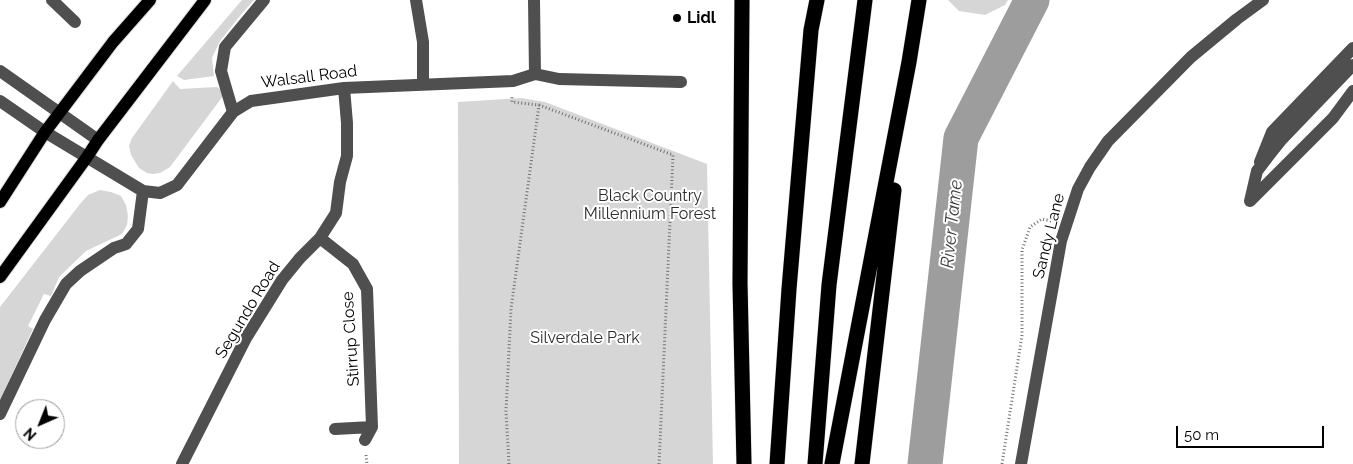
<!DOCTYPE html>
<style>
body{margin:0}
#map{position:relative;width:1353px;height:464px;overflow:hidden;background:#fff;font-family:Raleway,sans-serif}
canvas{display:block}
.north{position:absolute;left:15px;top:399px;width:50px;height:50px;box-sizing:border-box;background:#fff;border:1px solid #999;border-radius:50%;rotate:224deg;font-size:14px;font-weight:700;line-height:20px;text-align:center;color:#000}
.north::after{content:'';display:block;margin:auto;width:18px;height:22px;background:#000;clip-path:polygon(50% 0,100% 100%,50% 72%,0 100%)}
.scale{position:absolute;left:1176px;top:426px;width:148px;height:22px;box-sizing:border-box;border:2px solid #000;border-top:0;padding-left:6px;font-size:15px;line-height:18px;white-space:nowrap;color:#000;-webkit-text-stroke:4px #fff;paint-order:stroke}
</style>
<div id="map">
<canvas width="1353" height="464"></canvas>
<div class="north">N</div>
<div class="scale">50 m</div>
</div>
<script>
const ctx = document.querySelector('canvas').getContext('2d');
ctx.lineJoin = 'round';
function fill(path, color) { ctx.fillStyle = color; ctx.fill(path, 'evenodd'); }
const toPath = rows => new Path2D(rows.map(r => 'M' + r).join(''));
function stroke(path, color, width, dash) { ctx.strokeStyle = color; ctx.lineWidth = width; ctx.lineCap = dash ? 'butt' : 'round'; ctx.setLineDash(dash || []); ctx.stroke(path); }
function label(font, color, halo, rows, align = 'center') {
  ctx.font = font + ' Raleway,sans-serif'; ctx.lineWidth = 4; ctx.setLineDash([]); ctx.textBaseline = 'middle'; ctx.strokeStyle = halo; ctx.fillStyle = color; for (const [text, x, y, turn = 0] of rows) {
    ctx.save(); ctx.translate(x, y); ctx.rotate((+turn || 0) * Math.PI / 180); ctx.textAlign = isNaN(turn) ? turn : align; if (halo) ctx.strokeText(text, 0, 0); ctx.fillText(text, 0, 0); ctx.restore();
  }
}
fill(toPath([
 [242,0,254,0,239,17,220,41,212,58,214,76,184,80,177,76],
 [948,0,1008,0,1005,5,985,15,959,11],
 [173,81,180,89,217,87,222,91,223,96,170,167,160,173,153,174,147,173,139,168,131,155,129,146,132,138],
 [521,98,545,102,707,164,713,464,459,464,458,102],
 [100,190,111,192,121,196,126,205,128,216,127,225,122,234,86,251,59,277,51,296,44,294,28,326,33,329,0,400,0,307,80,204,88,195]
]), '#d6d6d6');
stroke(toPath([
 [925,464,961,138,1032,0]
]), '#9d9d9d', 35);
const major = toPath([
 [0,202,45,132,113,42,150,0],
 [0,277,87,157,98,140,205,0]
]);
const highway = toPath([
 [742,0,740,283,744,464],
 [777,464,789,289,811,30,817,0],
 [815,464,829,285,865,0],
 [832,464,909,62,919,0],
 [862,464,894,190]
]);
stroke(major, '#dbdbdb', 14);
stroke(highway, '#dbdbdb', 16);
stroke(toPath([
 [539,105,673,155,659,464],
 [366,455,367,464],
 [509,464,506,411,511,309,539,105,512,102,512,96],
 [1002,464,1022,335,1022,250,1030,227,1042,219,1051,221]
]), '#717171', 3, [1, 2.5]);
stroke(toPath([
 [52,0,75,22],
 [416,0,423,42,423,84],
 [534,0,535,74],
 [1353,65,1282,139,1270,154,1257,171,1250,201,1333,118,1353,91],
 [0,71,98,140],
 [0,101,45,132,143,191,160,193,177,185,233,112,251,101,344,88,513,81,535,74,559,79,681,82],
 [233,112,221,71,225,47,264,0],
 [1260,162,1272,132,1353,48],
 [320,238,353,264,367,289,372,427,365,440],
 [0,414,45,320,66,284,80,271,114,248,126,244,138,229,143,191],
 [335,429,372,427],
 [182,464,246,338,282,280,300,258,320,238,336,213,340,182,347,156,347,123,344,88],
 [1021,464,1061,241,1078,189,1090,167,1108,141,1191,57,1237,19,1263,0]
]), '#4f4f4f', 12);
stroke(major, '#000', 12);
stroke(highway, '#000', 15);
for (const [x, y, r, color] of [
 [677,18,5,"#000"]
]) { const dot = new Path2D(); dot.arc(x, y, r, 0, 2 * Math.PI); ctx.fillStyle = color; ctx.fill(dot); stroke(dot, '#fff', 2); }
label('bold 16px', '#000', '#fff', [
 ["Lidl",687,18]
], 'left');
label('16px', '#000', '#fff', [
 ["Walsall Road",309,77,-7],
 ["Sandy Lane",1049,236,-76],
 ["Segundo Road",248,310,-59],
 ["Stirrup Close",351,339,-94]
]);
label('16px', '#2d2d2d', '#fff', [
 ["Black Country",650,196],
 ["Millennium Forest",650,214],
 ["Silverdale Park",585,338]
]);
label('italic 18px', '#3e3e3e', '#fff', [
 ["River Tame",952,224,-84]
]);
</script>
